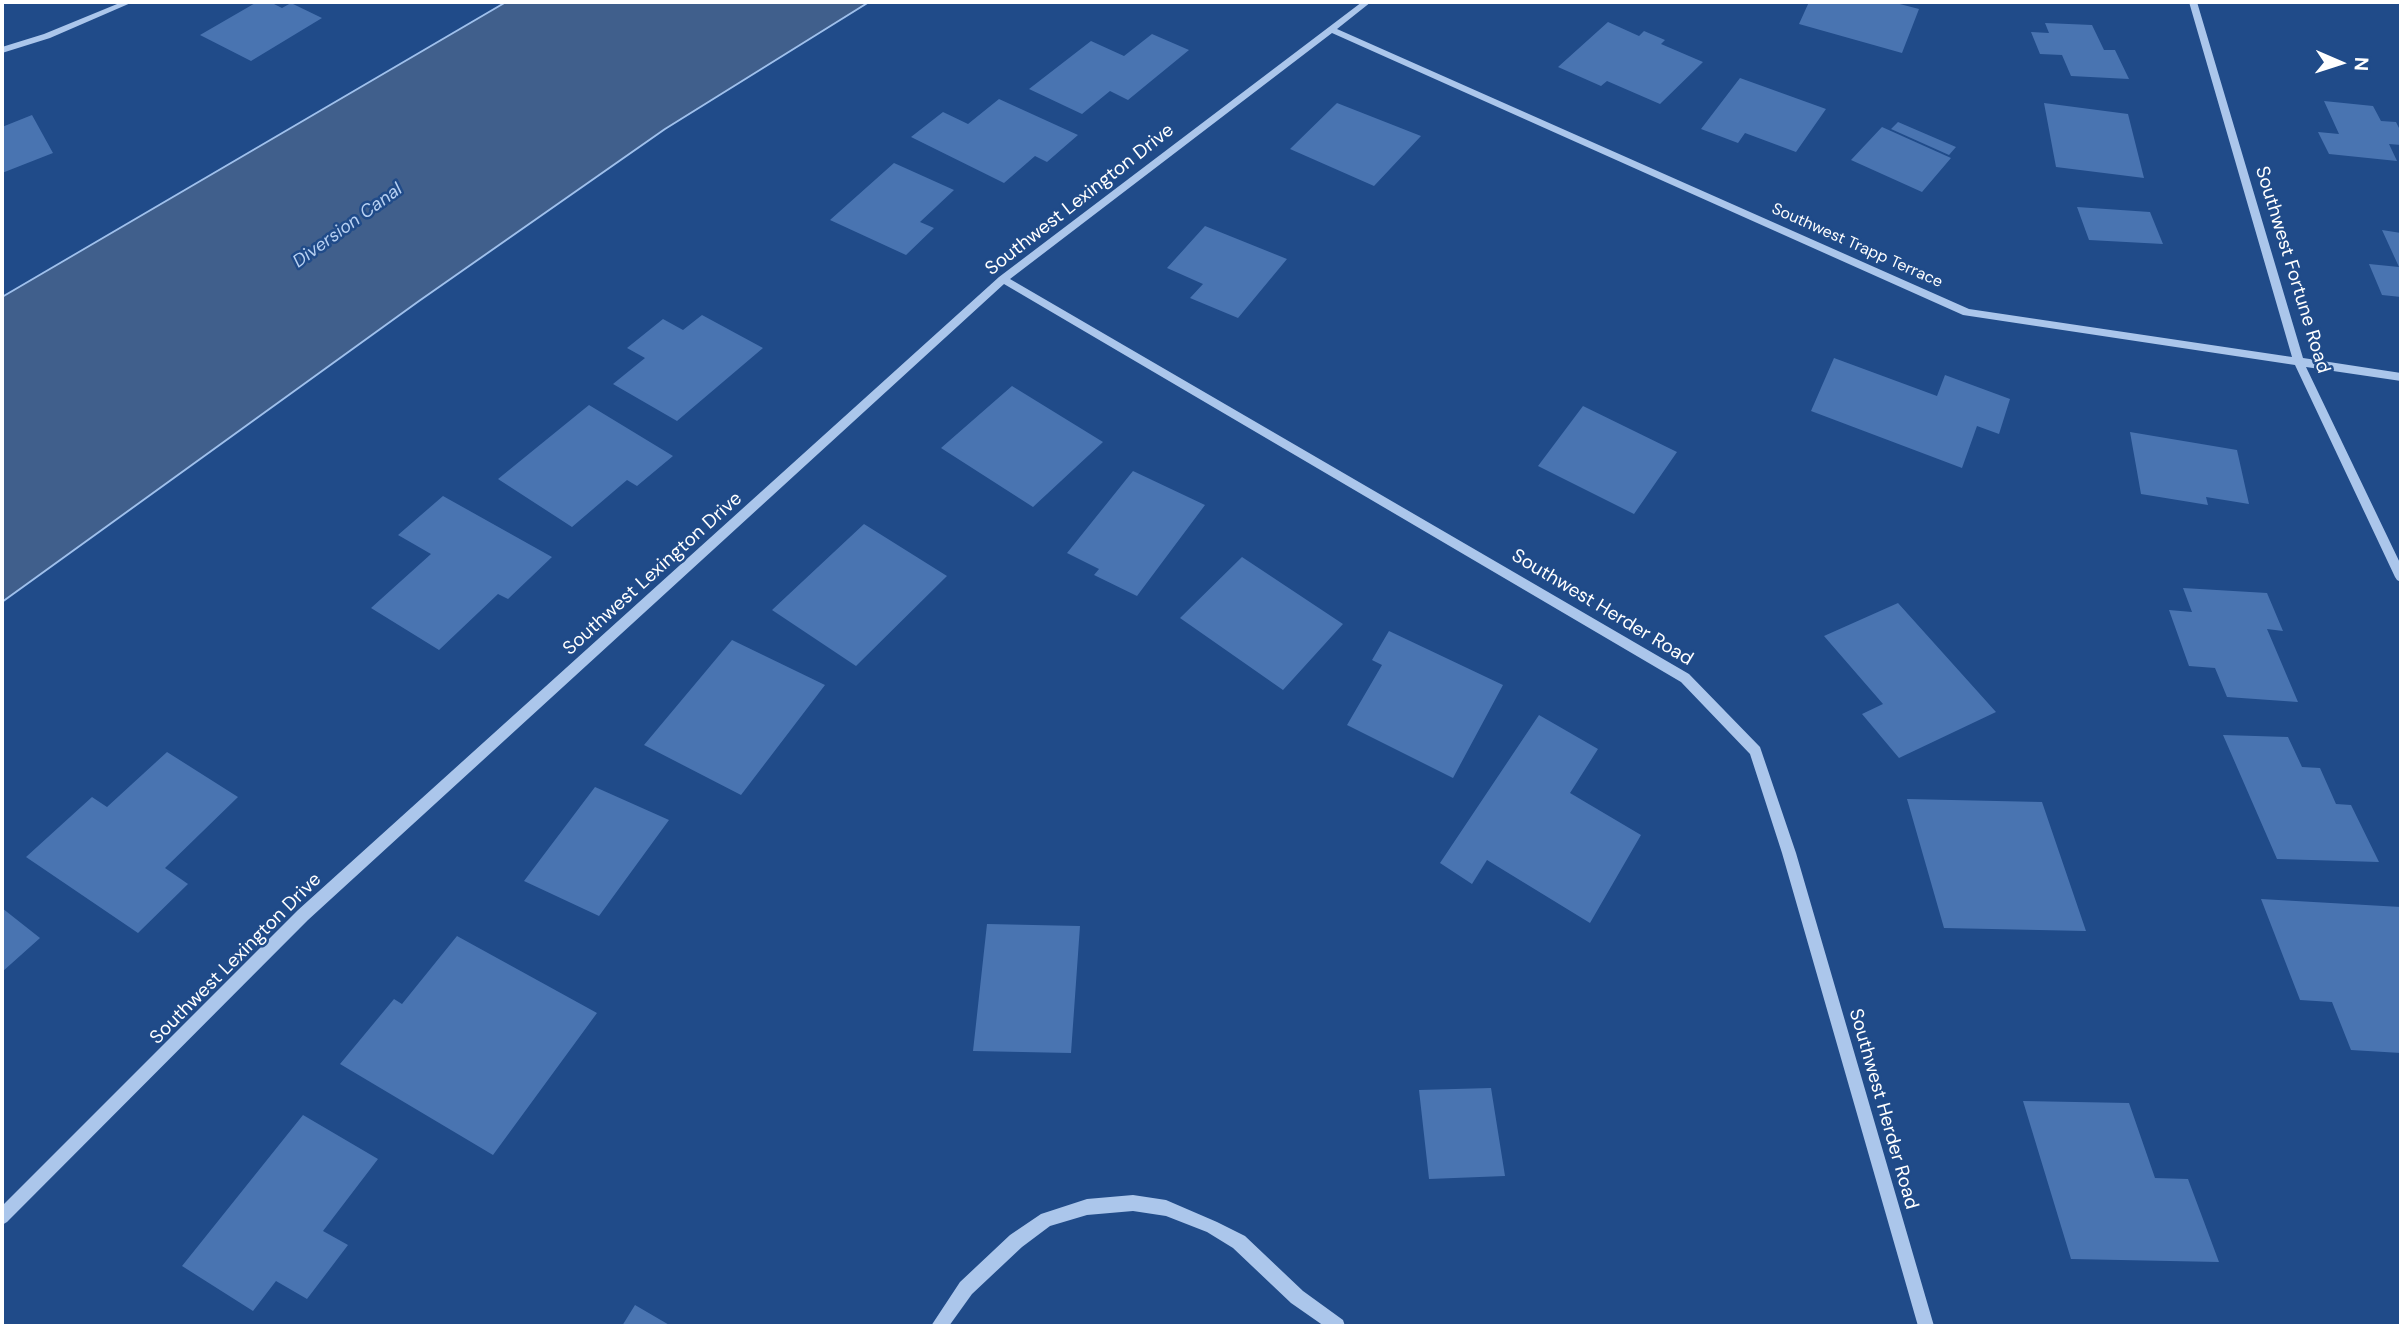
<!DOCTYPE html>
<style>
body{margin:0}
#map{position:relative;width:2403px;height:1328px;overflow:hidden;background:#204b89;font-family:"DM Sans",sans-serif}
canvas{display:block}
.frame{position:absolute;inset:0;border:4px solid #fff;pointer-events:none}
.north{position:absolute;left:2305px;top:28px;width:70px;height:70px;-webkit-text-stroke:5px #204b89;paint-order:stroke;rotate:93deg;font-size:19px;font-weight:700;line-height:28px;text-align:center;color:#fff}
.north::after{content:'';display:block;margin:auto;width:24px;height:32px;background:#fff;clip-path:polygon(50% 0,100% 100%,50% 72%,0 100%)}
</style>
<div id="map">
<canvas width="2403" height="1328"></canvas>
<div class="frame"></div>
<div class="north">N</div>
</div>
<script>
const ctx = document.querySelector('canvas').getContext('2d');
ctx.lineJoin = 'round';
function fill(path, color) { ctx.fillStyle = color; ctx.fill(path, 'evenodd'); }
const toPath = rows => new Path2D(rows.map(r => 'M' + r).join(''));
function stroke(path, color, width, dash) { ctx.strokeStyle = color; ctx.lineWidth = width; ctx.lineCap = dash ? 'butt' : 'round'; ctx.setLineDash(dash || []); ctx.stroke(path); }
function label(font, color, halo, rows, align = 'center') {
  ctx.font = font + ' "DM Sans",sans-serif'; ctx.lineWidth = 5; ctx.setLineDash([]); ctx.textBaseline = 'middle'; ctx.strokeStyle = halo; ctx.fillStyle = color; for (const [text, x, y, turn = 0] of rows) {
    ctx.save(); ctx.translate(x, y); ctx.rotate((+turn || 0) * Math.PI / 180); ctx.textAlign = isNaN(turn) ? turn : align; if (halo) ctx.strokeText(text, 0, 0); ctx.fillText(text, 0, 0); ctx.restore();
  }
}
const water = toPath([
 [506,2,869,2,665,129,419,301,2,602,2,297,506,2]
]);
fill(water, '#405f8c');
stroke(water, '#9fc0ec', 2);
fill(toPath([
 [257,2,270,2,282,8,291,3,322,18,251,61,200,35],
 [1809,2,1892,2,1919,9,1902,53,1799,24],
 [1608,22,1639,36,1644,31,1665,40,1661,44,1703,62,1660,104,1607,81,1601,86,1558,67],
 [2045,23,2092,25,2104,50,2115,50,2129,79,2071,76,2062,55,2040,54,2031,32,2049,33],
 [1152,34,1189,50,1128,100,1110,91,1082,114,1029,89,1091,41,1124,56],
 [1740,78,1826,109,1796,152,1745,133,1738,143,1701,129],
 [999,99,1078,135,1047,162,1035,156,1004,183,911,137,943,112,968,124],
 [2324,101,2373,106,2381,121,2396,122,2401,132,2401,145,2389,144,2397,161,2329,154,2318,132,2339,134],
 [1337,103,1421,136,1374,186,1290,149],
 [2044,103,2128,114,2144,178,2056,167],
 [32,115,53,153,2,173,2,127],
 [1898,122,1956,147,1949,155,1891,129],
 [1882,127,1951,158,1922,192,1851,160],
 [894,163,954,190,920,222,934,228,906,255,830,220],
 [2077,207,2150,212,2163,244,2089,240],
 [1205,226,1287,259,1238,318,1190,298,1203,284,1167,268],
 [2382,230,2401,233,2401,297,2382,295,2369,264,2399,267],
 [702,315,763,348,677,421,613,384,645,358,627,348,663,319,683,330],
 [1834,358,1937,396,1945,375,2010,399,1999,434,1977,426,1962,468,1811,411],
 [1012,386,1103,442,1033,507,941,448],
 [589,405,673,456,637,486,627,480,572,527,498,479],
 [1583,406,1677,452,1634,514,1538,466],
 [2130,432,2237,450,2249,504,2206,497,2208,505,2141,494],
 [1133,471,1205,505,1137,596,1094,575,1099,569,1067,553],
 [443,496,552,557,508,599,498,594,439,650,371,608,431,554,398,535],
 [864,524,947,576,856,666,772,610],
 [1242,557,1343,624,1283,690,1180,618],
 [2183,588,2267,593,2283,631,2267,629,2298,702,2227,697,2215,668,2189,666,2169,610,2192,612],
 [1898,603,1996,712,1899,758,1862,714,1883,704,1824,636],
 [1389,631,1503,685,1453,778,1347,725,1382,665,1372,660],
 [732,640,825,685,741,795,644,745],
 [1539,715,1598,749,1570,793,1641,835,1590,923,1487,860,1472,884,1440,863],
 [2223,735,2288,737,2302,767,2320,768,2336,804,2351,805,2379,862,2277,859],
 [167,752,238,797,165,868,188,884,138,933,26,857,92,797,107,807],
 [595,787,669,820,599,916,524,881],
 [1907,799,2042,802,2086,931,1944,928],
 [2261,899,2401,907,2401,1053,2351,1050,2332,1002,2300,1000],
 [2,908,40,938,2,972],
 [987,924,1080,926,1071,1053,973,1051],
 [457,936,597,1013,493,1155,340,1064,394,999,402,1004],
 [1491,1088,1505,1176,1429,1179,1419,1090],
 [2023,1101,2129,1103,2155,1178,2188,1179,2219,1262,2071,1259],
 [303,1115,378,1159,323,1231,348,1245,307,1299,276,1281,253,1311,182,1266],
 [635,1305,671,1326,622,1326]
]), '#4974b1');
fill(toPath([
 [122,2,133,2,50,38,2,53,2,47,44,34,122,2],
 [1362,2,1371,2,1337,29,1969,309,2292,357,2189,2,2197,2,2303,358,2401,373,2401,381,2306,367,2401,565,2401,582,2397,580,2395,577,2295,365,1963,315,1332,33,1010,279,1689,674,1760,747,1796,853,1934,1326,1918,1326,1782,853,1750,754,1681,682,1004,284,308,920,7,1222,2,1225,2,1206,298,910,999,277,1362,2],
 [1133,1195,1166,1200,1217,1222,1245,1236,1303,1291,1343,1320,1345,1326,1324,1326,1291,1303,1233,1248,1207,1232,1166,1216,1133,1211,1087,1215,1050,1226,1022,1247,972,1294,949,1326,931,1326,960,1282,1010,1235,1041,1214,1087,1199,1133,1195]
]), '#abc6eb');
label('16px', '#fff', '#204b89', [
 ["Southwest Trapp Terrace",1857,246,24]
]);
label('italic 18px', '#b7d0f2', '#204b89', [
 ["Diversion Canal",348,226,-36]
]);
label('19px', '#fff', '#204b89', [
 ["Southwest Lexington Drive",1080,200,-38],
 ["Southwest Fortune Road",2292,270,73],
 ["Southwest Lexington Drive",653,574,-42],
 ["Southwest Herder Road",1602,608,31],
 ["Southwest Lexington Drive",236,959,-45],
 ["Southwest Herder Road",1883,1109,74]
]);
</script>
